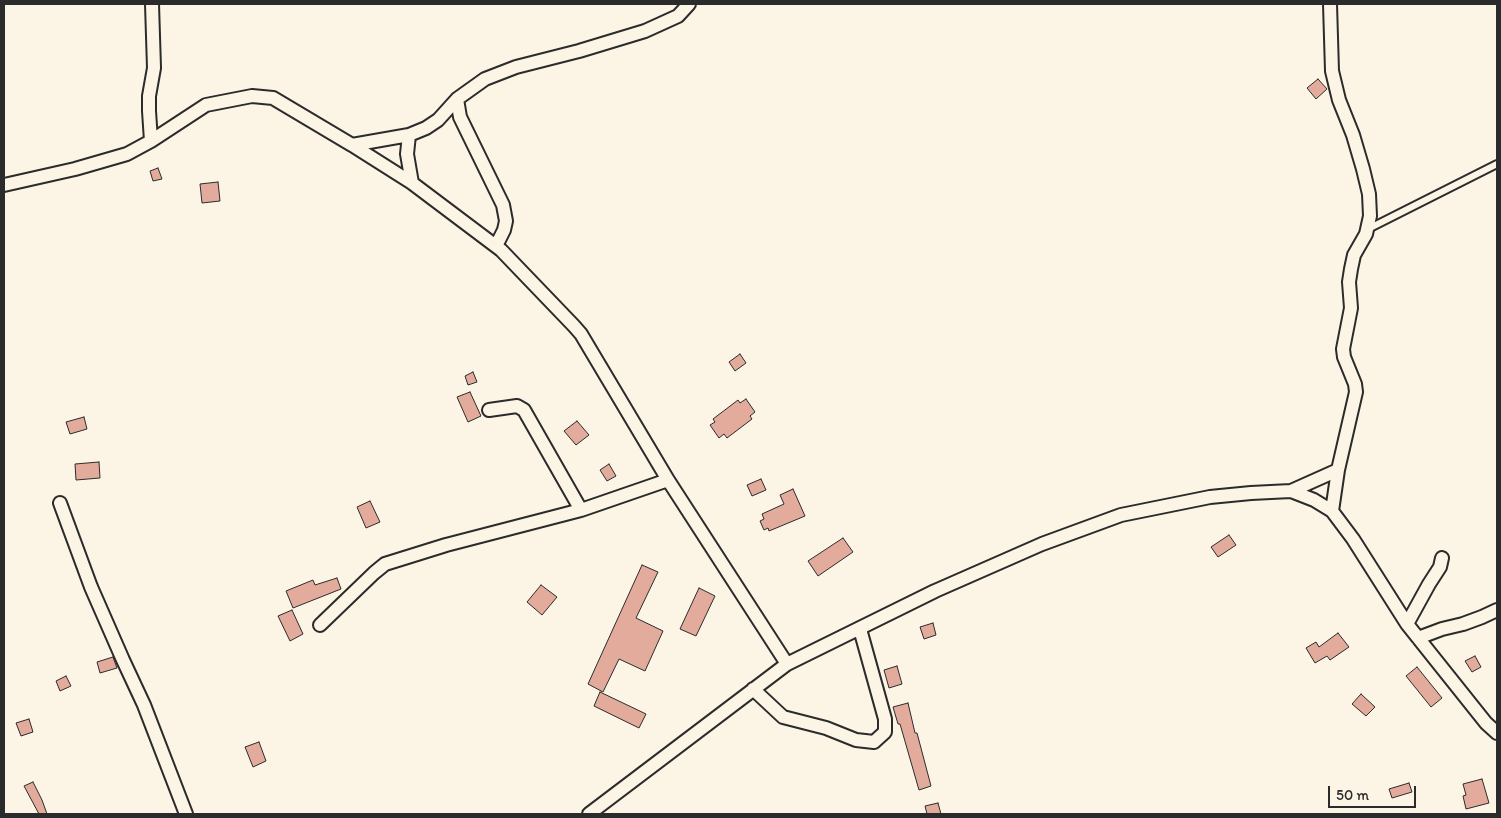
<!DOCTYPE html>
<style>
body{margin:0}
#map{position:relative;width:1501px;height:818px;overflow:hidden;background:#fcf5e5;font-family:Itim,sans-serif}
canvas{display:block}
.frame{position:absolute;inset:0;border:5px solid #2b2b2b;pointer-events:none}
.scale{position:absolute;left:1328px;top:786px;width:88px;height:22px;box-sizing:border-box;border:2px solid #2b2b2b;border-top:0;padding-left:6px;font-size:15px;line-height:18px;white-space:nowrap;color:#2b2b2b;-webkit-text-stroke:4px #fcf5e5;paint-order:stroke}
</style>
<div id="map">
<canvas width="1501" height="818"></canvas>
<div class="frame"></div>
<div class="scale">50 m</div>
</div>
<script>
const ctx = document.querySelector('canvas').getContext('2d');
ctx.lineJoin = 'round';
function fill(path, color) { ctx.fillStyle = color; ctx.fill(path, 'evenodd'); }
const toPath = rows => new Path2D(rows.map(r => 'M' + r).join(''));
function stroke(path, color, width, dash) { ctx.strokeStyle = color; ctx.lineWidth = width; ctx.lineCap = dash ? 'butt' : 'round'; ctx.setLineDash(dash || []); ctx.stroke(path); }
const building = toPath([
 [1318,79,1327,89,1316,99,1307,88,1318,79],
 [158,168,162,179,153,181,150,171,158,168],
 [218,182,220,201,202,203,200,184,218,182],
 [740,354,746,363,735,371,729,362,740,354],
 [473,372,477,382,468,385,465,376,473,372],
 [470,392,481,416,468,422,457,397,470,392],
 [746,399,755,412,750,416,752,419,727,438,724,434,719,438,710,425,715,422,713,419,738,400,740,403,746,399],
 [84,417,87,429,70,434,66,422,84,417],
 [577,421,589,435,576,445,564,431,577,421],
 [99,462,100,478,76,480,75,464,99,462],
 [609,464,616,476,607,481,600,470,609,464],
 [761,479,766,490,752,496,747,485,761,479],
 [793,489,805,516,769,531,768,528,764,530,760,521,764,519,762,514,784,504,780,495,793,489],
 [370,501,380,522,366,528,357,507,370,501],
 [1229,535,1236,545,1218,557,1211,547,1229,535],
 [843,538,853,552,818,576,808,561,843,538],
 [642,565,658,572,636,618,663,631,645,671,619,659,603,692,588,684,642,565],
 [337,578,341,589,293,608,286,591,313,580,315,585,337,578],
 [541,585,557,597,542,615,527,602,541,585],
 [699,588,715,596,696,636,680,629,699,588],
 [292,610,303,634,290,641,278,616,292,610],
 [933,623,936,635,924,639,920,627,933,623],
 [1338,633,1349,647,1330,660,1327,656,1315,663,1306,648,1316,642,1319,647,1338,633],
 [1475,656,1481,667,1472,672,1465,661,1475,656],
 [113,657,117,668,100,673,97,662,113,657],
 [897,666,902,684,889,688,884,670,897,666],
 [1417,667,1442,698,1431,707,1406,676,1417,667],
 [66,676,71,686,60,691,56,681,66,676],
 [600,692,646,714,639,728,594,706,600,692],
 [1361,694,1375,707,1366,716,1352,704,1361,694],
 [908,703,915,733,917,733,931,786,919,790,900,724,898,724,893,707,908,703],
 [29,719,33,732,21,736,16,723,29,719],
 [259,742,266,761,253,767,245,747,259,742],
 [1482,779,1489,803,1466,809,1463,796,1466,795,1463,784,1482,779],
 [33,782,42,800,47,814,39,814,24,786,33,782],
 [1409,783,1412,792,1392,798,1389,789,1409,783],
 [938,803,941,814,927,814,925,806,938,803]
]);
fill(building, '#e3ab9c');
stroke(building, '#2b2b2b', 1);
const service = toPath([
 [1368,229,1497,164]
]);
const minor = toPath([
 [1330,4,1332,71,1339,100,1353,135,1363,169,1369,194,1370,216,1366,234,1354,255,1351,269,1349,282,1351,308,1343,349,1344,357,1355,384,1356,392,1338,470,1332,511],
 [457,99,460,117,503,205,506,221,504,230,496,246],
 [409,135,407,154,412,183],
 [151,141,149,111,149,96,154,68,152,4],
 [352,145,409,135,426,128,438,120,457,99,485,79,516,67,579,51,645,31,678,16,689,4],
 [4,185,75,169,127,154,151,141,206,105,252,96,273,98,352,145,412,183,501,250,574,326,581,334,668,480,787,664],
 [489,410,517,406,524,410,581,510],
 [1291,491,1338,470],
 [60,503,91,587,123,660,144,705,186,814],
 [1407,624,1429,584,1440,567,1442,558],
 [320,625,374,573,385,564,446,545,581,510,668,480],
 [1418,638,1442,629,1463,624,1482,617,1497,610],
 [753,689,783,717,826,728,856,740,874,742,885,732,885,719,860,629],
 [589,814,787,664,935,591,1042,544,1121,515,1210,497,1251,493,1291,491,1314,500,1332,511,1353,539,1407,624,1486,723,1497,733]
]);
stroke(service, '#2b2b2b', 10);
stroke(minor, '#2b2b2b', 16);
stroke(service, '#fcf5e5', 6);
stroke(minor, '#fcf5e5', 12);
</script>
